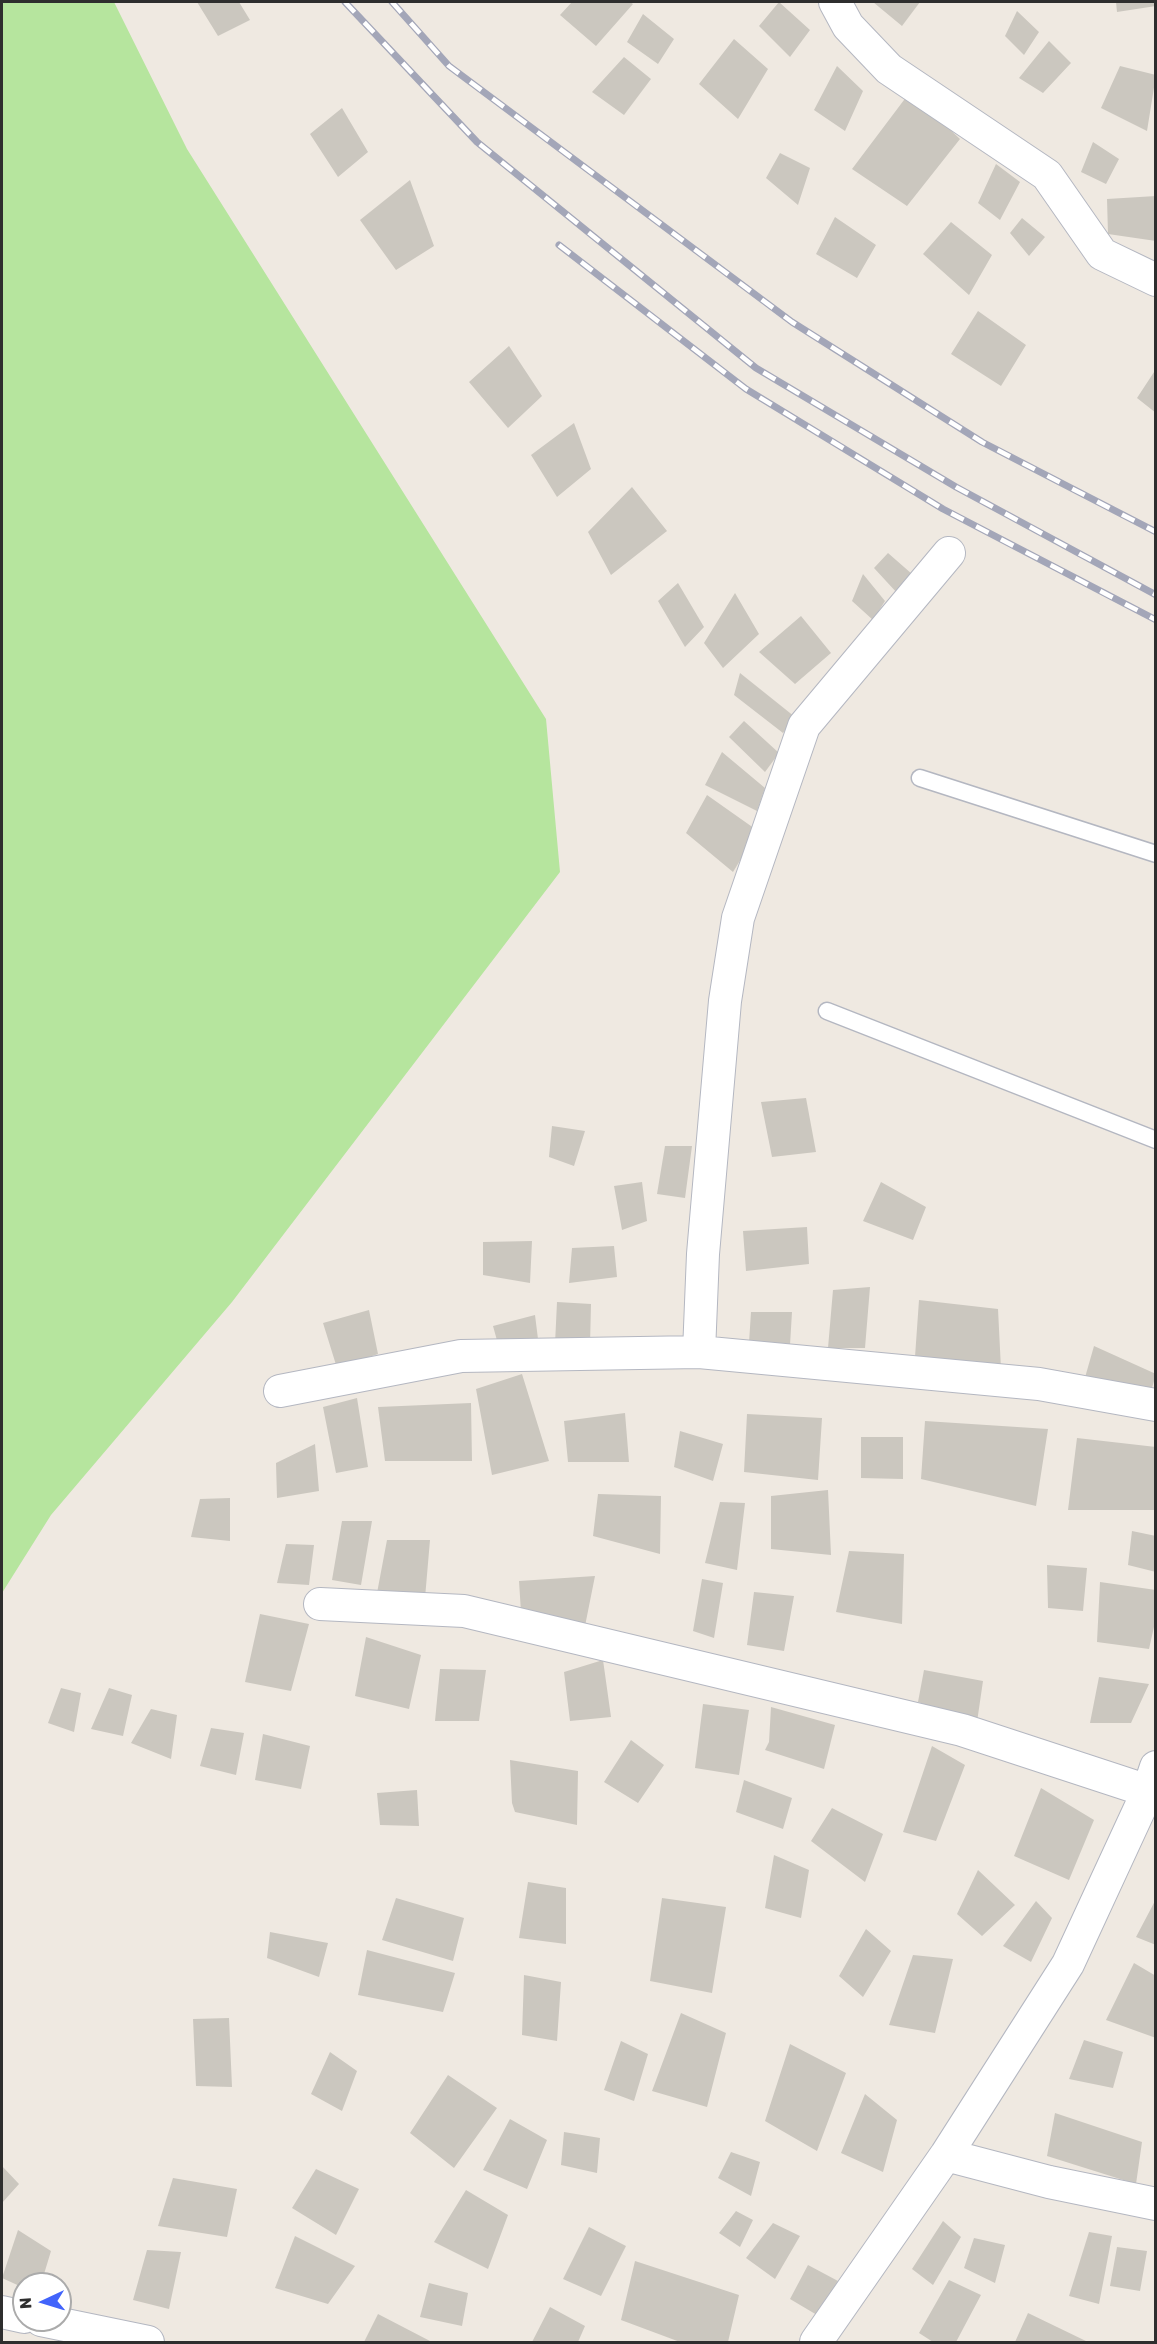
<!DOCTYPE html>
<style>
body{margin:0}
#map{position:relative;width:1157px;height:2344px;overflow:hidden;background:#efe9e1;font-family:Rubik,sans-serif}
canvas{display:block}
.frame{position:absolute;inset:0;border:3px solid #2e2e2e;pointer-events:none}
.north{position:absolute;left:12px;top:2272px;width:60px;height:60px;box-sizing:border-box;background:#fff;border:2px solid #ababab;border-radius:50%;rotate:266deg;font-size:16px;font-weight:700;line-height:24px;text-align:center;color:#2e2e2e}
.north::after{content:'';display:block;margin:auto;width:21px;height:27px;background:#4264fb;clip-path:polygon(50% 0,100% 100%,50% 72%,0 100%)}
</style>
<div id="map">
<canvas width="1157" height="2344"></canvas>
<div class="frame"></div>
<div class="north">N</div>
</div>
<script>
const ctx = document.querySelector('canvas').getContext('2d');
ctx.lineJoin = 'round';
function fill(path, color) { ctx.fillStyle = color; ctx.fill(path, 'evenodd'); }
const toPath = rows => new Path2D(rows.map(r => 'M' + r).join(''));
function stroke(path, color, width, dash) { ctx.strokeStyle = color; ctx.lineWidth = width; ctx.lineCap = dash ? 'butt' : 'round'; ctx.setLineDash(dash || []); ctx.stroke(path); }
fill(toPath([
 [2,2,114,2,187,149,546,719,560,872,232,1302,51,1515,2,1593]
]), '#b6e59e');
fill(toPath([
 [197,2,239,2,250,20,218,36],
 [572,2,630,2,633,4,596,46,560,15],
 [779,2,810,30,790,57,759,26],
 [873,2,920,2,902,26],
 [1116,2,1156,2,1156,6,1117,12],
 [1017,11,1039,32,1024,55,1005,36],
 [643,14,674,39,658,64,627,42],
 [734,39,768,69,738,119,699,84],
 [1049,41,1071,63,1043,93,1019,78],
 [624,57,651,79,624,115,592,92],
 [837,66,863,91,845,131,814,110],
 [1120,66,1156,75,1147,131,1101,108],
 [910,92,960,139,907,206,852,169],
 [342,108,368,152,338,177,310,134],
 [1093,142,1119,159,1106,184,1081,172],
 [780,153,810,168,798,205,766,178],
 [996,164,1020,182,1000,220,978,203],
 [410,180,434,246,396,270,360,220],
 [1156,196,1156,241,1108,234,1107,199],
 [835,217,876,245,857,278,816,254],
 [1022,218,1045,237,1029,256,1010,233],
 [951,222,992,255,969,295,923,254],
 [978,311,1026,345,1001,386,951,354],
 [509,346,542,396,508,428,469,382],
 [1156,369,1156,413,1137,398],
 [574,423,591,469,557,497,531,455],
 [632,487,667,531,611,575,588,532],
 [888,553,912,574,898,594,874,568],
 [863,574,885,601,873,620,852,601],
 [678,583,704,627,685,647,658,601],
 [735,593,759,634,723,668,704,643],
 [801,616,831,653,795,684,759,652],
 [740,673,795,717,783,733,734,695],
 [744,721,779,753,765,772,729,737],
 [722,752,765,788,757,811,705,785],
 [707,795,758,831,733,872,686,833],
 [806,1098,816,1152,772,1157,761,1102],
 [552,1126,585,1131,574,1166,549,1157],
 [665,1146,692,1146,685,1198,657,1194],
 [642,1182,647,1221,622,1230,614,1186],
 [881,1182,926,1207,913,1240,863,1221],
 [807,1227,809,1264,746,1271,743,1231],
 [532,1241,530,1283,483,1275,483,1242],
 [614,1246,617,1277,569,1283,572,1248],
 [870,1287,865,1348,828,1348,833,1290],
 [919,1300,998,1309,1001,1369,915,1357],
 [557,1302,591,1304,590,1345,555,1344],
 [369,1310,378,1354,337,1368,323,1323],
 [751,1312,792,1312,790,1345,749,1343],
 [535,1315,538,1339,498,1344,493,1326],
 [1094,1346,1156,1374,1150,1395,1084,1381],
 [522,1374,549,1461,492,1475,476,1389],
 [357,1398,368,1467,336,1473,323,1407],
 [471,1403,472,1461,385,1461,378,1407],
 [625,1413,629,1462,568,1462,564,1421],
 [747,1414,822,1418,818,1480,744,1472],
 [925,1421,1048,1429,1036,1506,921,1479],
 [680,1431,723,1444,713,1481,674,1467],
 [861,1437,903,1437,903,1479,861,1478],
 [1077,1438,1156,1447,1156,1510,1068,1510],
 [315,1444,319,1491,277,1498,276,1463],
 [828,1490,831,1555,771,1549,771,1496],
 [598,1494,661,1496,660,1554,593,1536],
 [230,1498,230,1541,191,1537,200,1499],
 [720,1502,745,1503,737,1570,705,1563],
 [342,1521,372,1521,361,1585,332,1580],
 [1132,1531,1156,1536,1156,1572,1128,1565],
 [387,1540,430,1540,425,1598,377,1593],
 [286,1544,314,1545,309,1585,277,1583],
 [849,1551,904,1554,902,1624,836,1612],
 [1047,1565,1087,1568,1083,1611,1048,1608],
 [595,1576,585,1626,521,1612,519,1581],
 [702,1579,723,1583,714,1638,693,1631],
 [1100,1582,1156,1590,1156,1618,1149,1649,1097,1642],
 [754,1592,794,1596,784,1651,747,1645],
 [260,1614,309,1624,291,1691,245,1682],
 [366,1637,421,1655,409,1709,355,1696],
 [603,1660,611,1717,570,1721,564,1672],
 [440,1669,486,1670,479,1721,435,1721],
 [924,1670,983,1681,977,1722,918,1702],
 [1099,1677,1149,1684,1131,1723,1090,1723],
 [61,1688,81,1693,74,1732,48,1723],
 [109,1688,132,1695,123,1736,91,1729],
 [703,1704,749,1710,739,1775,695,1768],
 [771,1707,835,1725,824,1769,765,1750,769,1742],
 [151,1709,177,1715,171,1759,131,1743],
 [211,1728,244,1733,236,1775,200,1766],
 [263,1734,310,1746,301,1789,255,1780],
 [631,1740,664,1765,638,1803,604,1782],
 [932,1746,965,1765,936,1841,903,1832],
 [510,1760,578,1771,577,1825,515,1812,512,1803],
 [744,1780,792,1798,783,1829,736,1812],
 [1041,1788,1094,1820,1069,1880,1014,1856],
 [417,1790,419,1826,380,1825,377,1793],
 [832,1808,883,1834,865,1882,811,1841],
 [774,1855,809,1870,801,1918,765,1908],
 [978,1870,1015,1905,982,1936,957,1914],
 [528,1882,566,1888,566,1944,519,1938],
 [396,1898,464,1918,453,1961,382,1940],
 [662,1898,726,1907,712,1993,650,1981],
 [1156,1899,1156,1945,1136,1937],
 [1036,1901,1052,1918,1031,1962,1003,1946],
 [866,1929,891,1951,863,1997,839,1976],
 [270,1932,328,1943,319,1977,267,1958],
 [367,1950,455,1973,443,2012,358,1995],
 [913,1955,953,1959,935,2033,889,2025],
 [1134,1963,1156,1976,1156,2038,1106,2020],
 [524,1975,561,1982,557,2041,522,2035],
 [681,2013,726,2033,707,2107,652,2091],
 [229,2018,232,2087,196,2086,193,2019],
 [1084,2040,1123,2052,1113,2088,1069,2079],
 [621,2041,648,2054,634,2101,604,2090],
 [790,2044,846,2073,817,2151,765,2121],
 [330,2052,357,2071,342,2111,311,2094],
 [448,2075,497,2108,454,2168,410,2133],
 [865,2094,897,2120,883,2172,841,2153],
 [1055,2113,1142,2142,1136,2184,1047,2156],
 [510,2119,547,2140,527,2189,483,2170],
 [564,2132,600,2138,597,2173,561,2165],
 [731,2152,760,2162,751,2196,718,2178],
 [2,2166,19,2184,2,2203],
 [316,2169,359,2189,336,2235,292,2208],
 [173,2178,237,2189,227,2237,158,2226],
 [466,2190,508,2215,488,2269,434,2242],
 [736,2211,753,2220,740,2247,719,2233],
 [943,2221,961,2237,933,2285,912,2269],
 [773,2223,800,2236,775,2279,746,2258],
 [589,2227,626,2246,601,2296,563,2279],
 [18,2230,51,2251,41,2284,24,2284,24,2288,2,2278],
 [1089,2232,1112,2236,1099,2304,1069,2296],
 [295,2236,355,2266,328,2304,275,2288],
 [974,2238,1005,2245,995,2283,964,2268],
 [1117,2247,1147,2251,1140,2291,1110,2286],
 [147,2250,181,2252,169,2309,133,2300],
 [635,2261,739,2295,728,2342,680,2342,621,2320],
 [808,2265,838,2281,817,2315,790,2299],
 [949,2280,981,2295,956,2342,933,2342,919,2333],
 [429,2283,468,2293,462,2326,420,2317],
 [550,2307,585,2326,578,2342,532,2342],
 [1028,2313,1088,2342,1015,2342],
 [378,2314,430,2341,429,2342,364,2342]
]), '#cbc7bf');
const service = toPath([
 [920,778,1156,854],
 [827,1011,1156,1140]
]);
const minor = toPath([
 [835,2,848,26,889,69,1047,175,1102,254,1156,280],
 [699,1352,703,1254,725,1001,738,918,804,726,949,553],
 [280,1391,461,1356,699,1352,1039,1384,1156,1405],
 [320,1604,464,1611,962,1730,1148,1791],
 [946,2155,1049,2182,1156,2204],
 [2,2312,24,2317],
 [41,2320,148,2342],
 [816,2342,946,2155,1068,1964,1148,1791,1156,1767]
]);
stroke(service, '#b4b7c1', 19);
stroke(minor, '#b4b7c1', 34);
stroke(service, '#fff', 16);
stroke(minor, '#fff', 32);
const rail = toPath([
 [345,2,477,142,756,368,956,487,1156,595],
 [392,2,449,66,792,322,982,442,1156,532],
 [559,245,746,389,943,509,1156,620]
]);
stroke(rail, '#a3a6b8', 7);
stroke(rail, '#fff', 4.5, [14]);
</script>
